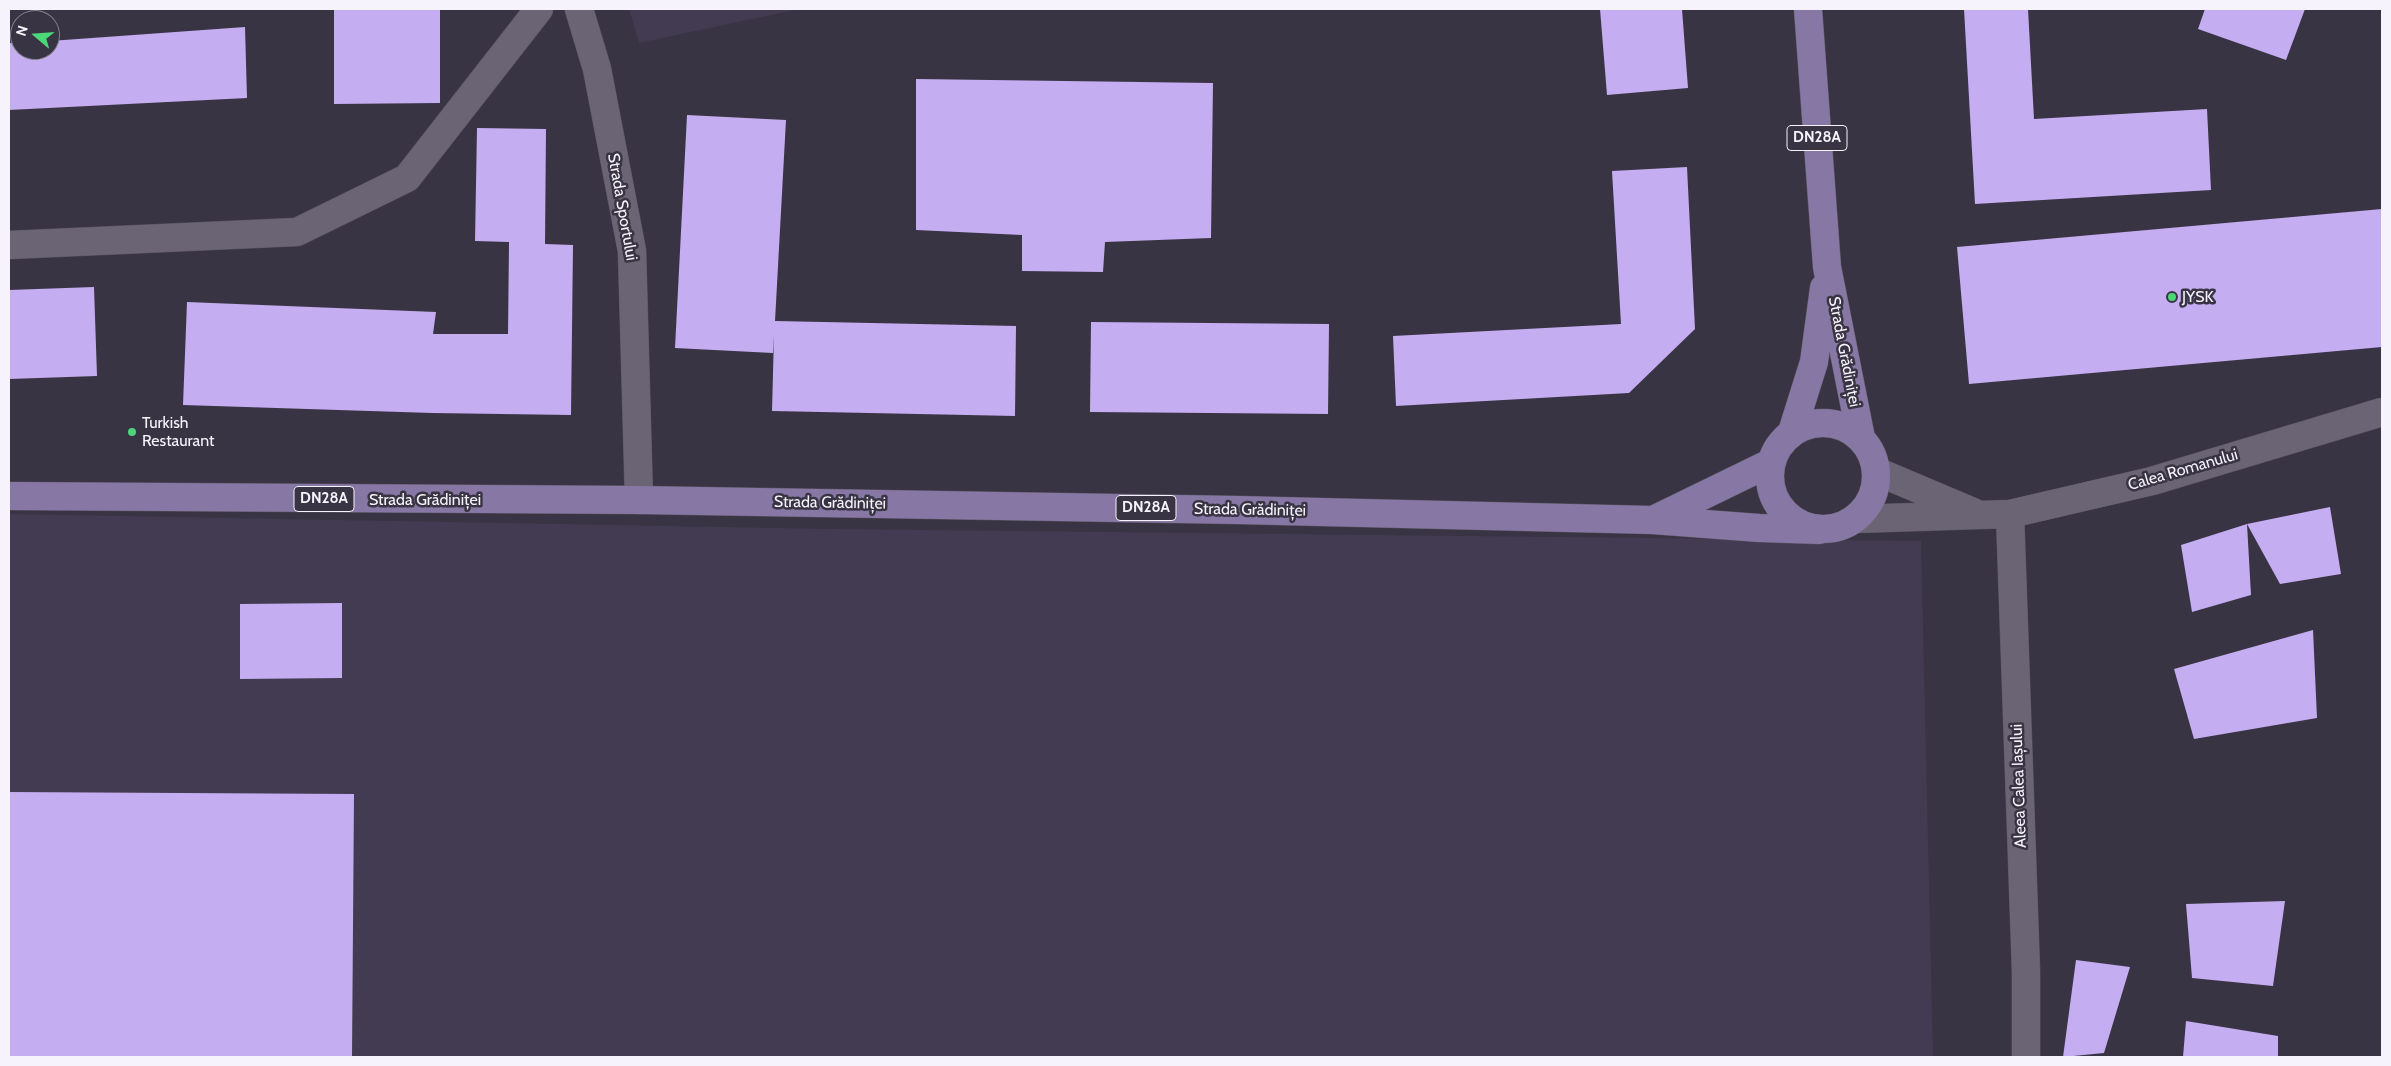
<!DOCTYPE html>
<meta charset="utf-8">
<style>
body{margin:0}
#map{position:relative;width:2391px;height:1066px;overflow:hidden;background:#393443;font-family:Cabin,sans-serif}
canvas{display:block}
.frame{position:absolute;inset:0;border:10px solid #f6f3fc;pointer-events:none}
.north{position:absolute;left:10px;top:10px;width:50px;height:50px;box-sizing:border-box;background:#393443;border:1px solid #85808d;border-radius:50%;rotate:288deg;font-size:14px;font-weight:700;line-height:20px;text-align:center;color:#f6f3fc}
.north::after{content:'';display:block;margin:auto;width:18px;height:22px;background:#4bd677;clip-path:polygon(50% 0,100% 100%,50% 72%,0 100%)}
</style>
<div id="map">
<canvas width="2391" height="1066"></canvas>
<div class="frame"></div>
<div class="north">N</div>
</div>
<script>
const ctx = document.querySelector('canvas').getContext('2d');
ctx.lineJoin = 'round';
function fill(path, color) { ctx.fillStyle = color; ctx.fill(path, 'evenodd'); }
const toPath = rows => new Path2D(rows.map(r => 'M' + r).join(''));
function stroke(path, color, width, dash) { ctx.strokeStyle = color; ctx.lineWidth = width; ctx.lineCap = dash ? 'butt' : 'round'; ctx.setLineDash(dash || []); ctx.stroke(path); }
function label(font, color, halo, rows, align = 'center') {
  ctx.font = font + ' Cabin,sans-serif'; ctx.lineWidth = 5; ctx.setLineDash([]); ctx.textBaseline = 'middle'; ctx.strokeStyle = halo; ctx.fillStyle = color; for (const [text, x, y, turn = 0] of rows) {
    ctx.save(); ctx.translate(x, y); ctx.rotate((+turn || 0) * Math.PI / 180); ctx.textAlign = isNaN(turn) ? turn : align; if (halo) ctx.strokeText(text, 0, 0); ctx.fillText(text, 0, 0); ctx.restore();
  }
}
fill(toPath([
 [629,9,799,9,639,43],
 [9,514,832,529,1921,541,1933,1057,9,1057]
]), '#433b51');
fill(toPath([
 [334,9,440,9,440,103,334,104],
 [1600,9,1682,9,1688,88,1607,95],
 [1964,9,2028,9,2034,119,2207,109,2211,190,1975,204],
 [2205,9,2305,9,2286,60,2198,29],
 [245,27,247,98,9,110,9,43,20,43,20,50,50,50,50,41],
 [916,79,1213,83,1211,238,1105,242,1103,272,1022,271,1022,235,916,230],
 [687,115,786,120,775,321,1016,326,1015,416,772,411,774,335,773,353,675,348],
 [477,128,546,129,545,244,573,245,571,415,432,413,183,405,187,302,436,312,433,334,508,334,509,242,475,241],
 [1687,167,1695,329,1629,393,1396,406,1393,336,1621,324,1612,171],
 [2382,209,2382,347,1969,384,1957,247],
 [94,287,97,376,9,379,9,290],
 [1091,322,1329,324,1328,414,1090,412],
 [2330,507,2341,574,2280,584,2247,524],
 [2247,524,2251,595,2192,612,2181,545],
 [342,603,342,678,240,679,240,604],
 [2313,630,2317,718,2194,739,2174,669],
 [9,792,354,794,352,1057,9,1057],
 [2285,901,2273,986,2192,978,2186,904],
 [2076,960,2130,967,2104,1053,2063,1057],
 [2186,1021,2278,1036,2278,1057,2183,1057]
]), '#c5adf1');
const street = toPath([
 [579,9,597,69,632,251,639,500],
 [9,245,297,232,407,178,539,9],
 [1876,471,1973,512],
 [2010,514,2026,972,2026,1057],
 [1854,519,2010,514,2152,481,2382,412]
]);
const primary = toPath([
 [1808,9,1827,267,1861,438],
 '1770 476a53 53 0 1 1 106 0a53 53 0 1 1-106 0Z',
 [1792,432,1814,362,1824,288],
 [9,496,639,500,1238,510,1652,520,1759,528,1819,530],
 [1655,519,1770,463]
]);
stroke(street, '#585360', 29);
stroke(primary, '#585360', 29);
stroke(street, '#6a6475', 28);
stroke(primary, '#8777a4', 28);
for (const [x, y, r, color] of [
 [2172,297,5,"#4bd677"],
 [132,432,5,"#4bd677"]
]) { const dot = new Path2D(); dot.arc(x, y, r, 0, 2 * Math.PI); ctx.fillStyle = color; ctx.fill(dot); stroke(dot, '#393443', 2); }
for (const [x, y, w] of [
 [1817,138,60],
 [324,499,60],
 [1146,508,60]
]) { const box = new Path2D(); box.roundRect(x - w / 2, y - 12.5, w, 25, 4); ctx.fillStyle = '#393443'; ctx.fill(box); stroke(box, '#f6f3fc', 1); }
label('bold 15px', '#f6f3fc', null, [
 ["DN28A",1817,138],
 ["DN28A",324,499],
 ["DN28A",1146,508]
]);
label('16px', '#f6f3fc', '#393443', [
 ["Strada Sportului",622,207,80],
 ["Strada Grădiniței",1844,352,79],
 ["Calea Romanului",2183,470,-16],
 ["Strada Grădiniței",425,500],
 ["Strada Grădiniței",830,503,1],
 ["Strada Grădiniței",1250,510,1],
 ["Aleea Calea Iașului",2019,786,-92]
]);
label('16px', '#f6f3fc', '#393443', [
 ["JYSK",2182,297],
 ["Turkish",142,423],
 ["Restaurant",142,441]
], 'left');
</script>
